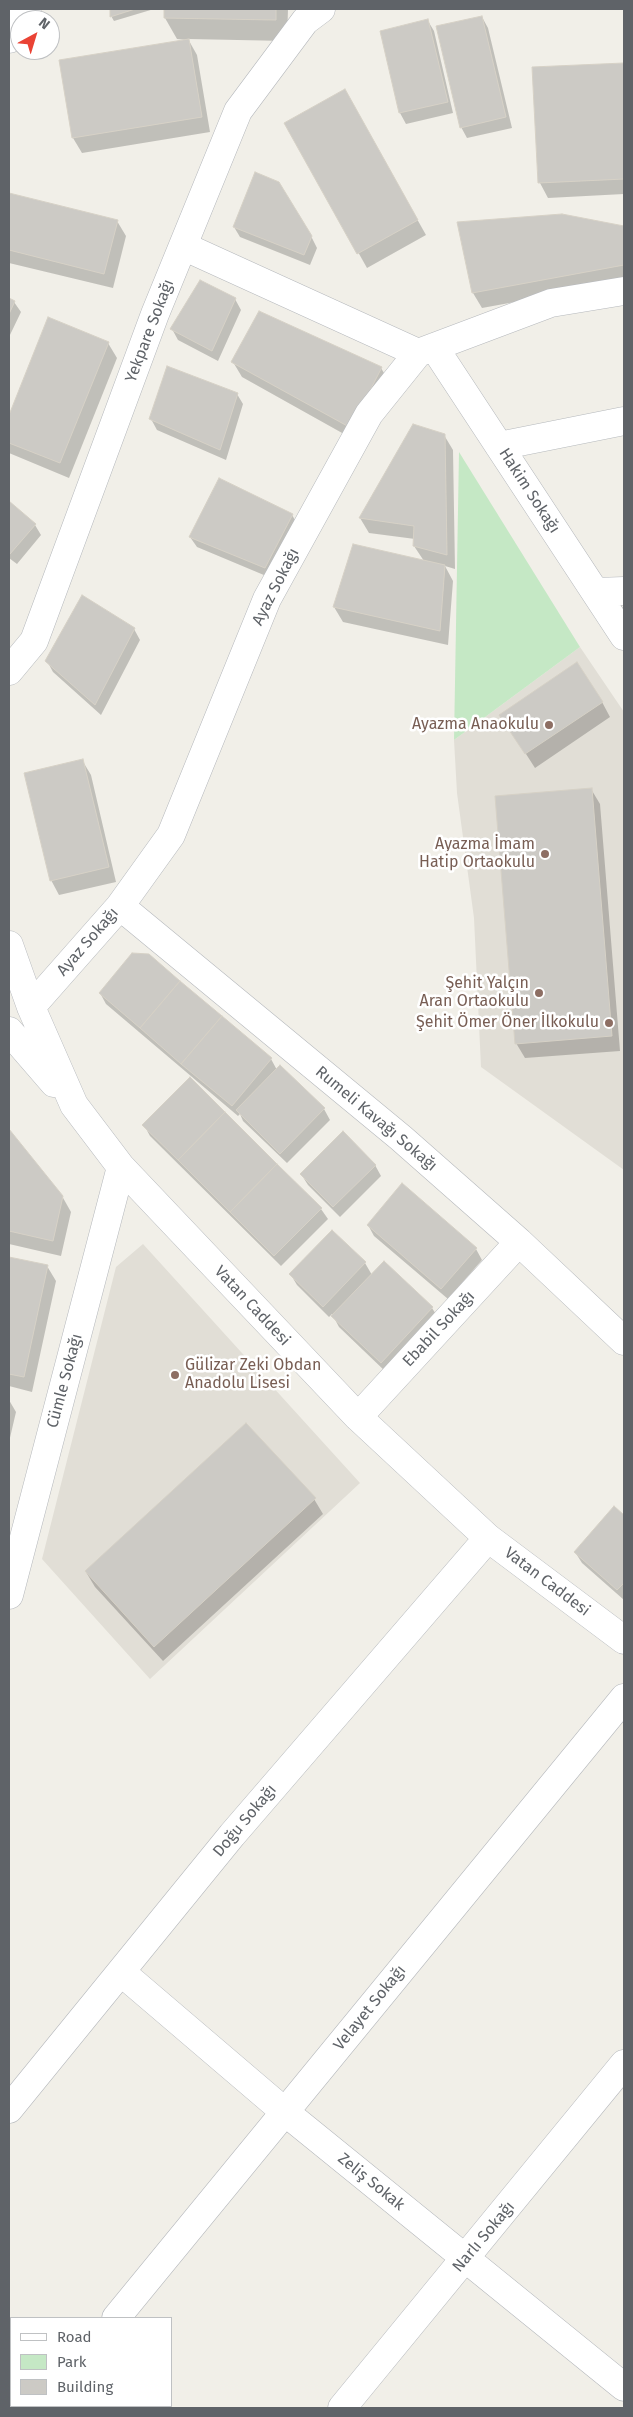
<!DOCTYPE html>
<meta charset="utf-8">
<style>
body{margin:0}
#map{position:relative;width:633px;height:2417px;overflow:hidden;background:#f1efe8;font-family:"Fira Sans",sans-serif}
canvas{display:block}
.frame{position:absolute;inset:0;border:10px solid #5f6368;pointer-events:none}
.legend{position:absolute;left:10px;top:2317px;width:162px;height:90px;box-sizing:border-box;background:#fff;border:1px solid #bfc1c3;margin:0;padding:6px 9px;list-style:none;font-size:15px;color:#5f6368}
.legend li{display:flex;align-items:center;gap:10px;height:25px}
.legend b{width:25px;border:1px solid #bfc1c3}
.north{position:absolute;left:10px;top:10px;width:50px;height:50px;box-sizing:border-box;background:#fff;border:1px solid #bfc1c3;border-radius:50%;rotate:39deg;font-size:14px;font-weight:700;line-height:20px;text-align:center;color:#5f6368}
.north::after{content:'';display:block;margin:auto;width:18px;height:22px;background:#ea4335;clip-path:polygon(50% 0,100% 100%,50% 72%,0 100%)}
</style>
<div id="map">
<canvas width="633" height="2417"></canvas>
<div class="frame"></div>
<ul class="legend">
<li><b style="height:6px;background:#fff"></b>Road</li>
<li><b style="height:14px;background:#c5e8c5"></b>Park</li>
<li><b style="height:14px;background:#cccac5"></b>Building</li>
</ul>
<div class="north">N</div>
</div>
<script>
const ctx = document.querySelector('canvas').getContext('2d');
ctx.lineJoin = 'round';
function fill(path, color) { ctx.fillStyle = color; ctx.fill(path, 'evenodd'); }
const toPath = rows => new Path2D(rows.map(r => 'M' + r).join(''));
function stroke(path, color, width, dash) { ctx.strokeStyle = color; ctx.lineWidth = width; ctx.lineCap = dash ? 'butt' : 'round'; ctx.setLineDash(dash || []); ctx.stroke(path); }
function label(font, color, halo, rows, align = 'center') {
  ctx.font = font + ' "Fira Sans",sans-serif'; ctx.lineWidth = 5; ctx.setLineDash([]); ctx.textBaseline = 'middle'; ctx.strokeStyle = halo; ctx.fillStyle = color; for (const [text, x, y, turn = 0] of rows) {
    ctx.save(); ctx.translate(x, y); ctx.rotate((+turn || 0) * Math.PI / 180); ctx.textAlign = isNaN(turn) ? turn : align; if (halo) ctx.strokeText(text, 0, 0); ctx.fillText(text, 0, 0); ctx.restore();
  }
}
fill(toPath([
 [580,647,624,712,624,1170,481,1067,474,918,457,793,454,740],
 [143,1244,360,1483,150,1679,42,1559,116,1267]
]), '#e1ded6');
fill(toPath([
 [459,452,580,647,454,740]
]), '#c5e8c5');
fill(toPath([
 [111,9,154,9,114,21,111,16],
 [165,9,288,9,287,41,188,39,197,55,210,132,82,153,73,138,187,40,177,39,165,18],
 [482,17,488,28,512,128,467,138,461,127],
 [428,21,434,31,453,113,406,124,400,113,381,31],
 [624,64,624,194,548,198,540,183,534,68],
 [345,91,426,235,367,268,286,124],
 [9,195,117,221,126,236,113,288,9,263],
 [562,216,624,228,624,282,482,308,473,293,458,223],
 [234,227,311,236,317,248,310,265,240,237],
 [9,299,14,302,21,312,9,337],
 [235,299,241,310,218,361,178,340,172,329],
 [259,313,381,368,390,383,360,443,242,377,233,362],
 [49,319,108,343,117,358,69,478,9,453,9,418],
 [237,394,243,404,226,460,157,430,151,419],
 [444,435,453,450,455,569,445,566,453,581,448,645,343,622,334,607,424,561,414,546,415,539,369,533,360,518],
 [9,503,35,525,41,535,17,564,9,558],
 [292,515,298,525,271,578,197,547,190,537],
 [134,629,140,640,101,715,53,672,47,661],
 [602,702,610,717,535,768,501,715],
 [82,760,91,775,116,882,59,895,51,880],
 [591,789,600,804,620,1051,525,1058,516,1043],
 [100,993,271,1059,277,1070,324,1109,330,1120,287,1163,243,1121,240,1114,238,1116,106,1004],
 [144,1125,321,1209,328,1219,281,1266,150,1136],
 [9,1131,62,1196,71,1212,61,1256,9,1244],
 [375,1165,381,1176,340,1217,308,1185,301,1174],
 [368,1225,476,1249,482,1260,448,1299,374,1236],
 [9,1258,47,1266,56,1281,32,1392,9,1386],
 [384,1262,432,1308,439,1319,387,1373,339,1327,332,1314,329,1317,297,1285,291,1275,365,1263,372,1275],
 [9,1400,16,1412,9,1442],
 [314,1499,323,1514,163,1661,95,1587,86,1572],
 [615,1508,624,1517,624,1600,582,1563,575,1552]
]), '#0003');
const building = toPath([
 [110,9,135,9,110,17,110,9],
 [164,9,276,9,276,20,164,18,164,9],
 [482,16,506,117,460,128,436,26,482,16],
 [428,19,448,102,399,113,380,31,428,19],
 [189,39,202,117,72,138,59,60,189,39],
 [624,63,624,179,538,183,532,67,624,63],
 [345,89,418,220,357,254,284,123,345,89],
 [255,172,279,182,312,236,304,255,233,227,255,172],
 [9,193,118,220,104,274,9,250,9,193],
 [562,214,624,226,624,265,472,293,457,222,562,214],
 [200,280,236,298,212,351,170,329,200,280],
 [9,298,15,301,9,314,9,298],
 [259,311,382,367,351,428,231,362,259,311],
 [48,317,109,342,60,463,9,443,9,415,48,317],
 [167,366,238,393,220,450,149,419,167,366],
 [413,424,445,434,447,555,413,546,414,526,359,518,413,424],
 [219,478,293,514,265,568,189,537,219,478],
 [9,501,36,524,10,554,9,553,9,501],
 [353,544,445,565,440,631,333,607,353,544],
 [82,595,135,628,95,705,45,661,82,595],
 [577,662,603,702,525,754,499,715,577,662],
 [83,759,109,867,50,881,24,773,83,759],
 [592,788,612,1036,515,1044,495,796,592,788],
 [132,953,149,954,180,981,140,1028,99,993,132,953],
 [180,981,222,1016,181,1064,140,1028,180,981],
 [222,1016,272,1058,232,1106,181,1064,222,1016],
 [280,1065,325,1108,280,1154,236,1110,280,1065],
 [190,1077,225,1112,178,1160,142,1125,190,1077],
 [225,1112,277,1164,230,1212,178,1160,225,1112],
 [9,1129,63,1196,53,1241,9,1231,9,1129],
 [343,1131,376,1165,333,1207,300,1174,343,1131],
 [277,1164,322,1208,274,1256,230,1212,277,1164],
 [402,1183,477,1248,441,1289,367,1225,402,1183],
 [332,1230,366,1262,323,1307,289,1274,332,1230],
 [9,1257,48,1265,24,1377,9,1374,9,1257],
 [384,1261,433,1307,381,1363,331,1316,384,1261],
 [246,1423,316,1498,154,1647,85,1571,246,1423],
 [614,1506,624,1515,624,1583,617,1590,574,1552,614,1506]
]);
fill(building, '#cccac5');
stroke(building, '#d6d1c6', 1);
const minor = toPath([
 [9,39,27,9],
 [183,246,418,353],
 [434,347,624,636],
 [499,446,624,421],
 [596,592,624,591],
 [9,671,34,641,155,314,238,111,305,21,321,9],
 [120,906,401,1138,519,1242,624,1341],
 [9,945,31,1007,74,1105,121,1167,358,1417,488,1538,624,1640],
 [31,1007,120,906,171,835,267,599,369,414,418,353,551,303,624,291],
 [9,1031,54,1083],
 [358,1417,519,1242],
 [9,1595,121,1167],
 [121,1972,285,2112,624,2387],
 [9,2109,232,1835,488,1538],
 [116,2318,624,1698],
 [43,2408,45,2406],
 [342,2408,624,2064]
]);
stroke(minor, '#b5b8bc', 29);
stroke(minor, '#fff', 28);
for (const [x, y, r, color] of [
 [549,725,5,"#8d6e63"],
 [545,854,5,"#8d6e63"],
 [539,993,5,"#8d6e63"],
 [609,1023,5,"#8d6e63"],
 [175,1375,5,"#8d6e63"]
]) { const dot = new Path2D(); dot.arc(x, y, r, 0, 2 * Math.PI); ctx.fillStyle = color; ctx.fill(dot); stroke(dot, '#fff', 2); }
label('16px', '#5f6368', '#fff', [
 ["Yekpare Sokağı",150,331,-69],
 ["Hakim Sokağı",529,491,57],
 ["Ayaz Sokağı",276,587,-63],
 ["Ayaz Sokağı",88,942,-49],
 ["Rumeli Kavağı Sokağı",376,1119,40],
 ["Vatan Caddesi",252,1306,47],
 ["Ebabil Sokağı",439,1329,-47],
 ["Cümle Sokağı",65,1381,-75],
 ["Vatan Caddesi",547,1582,37],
 ["Doğu Sokağı",245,1821,-50],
 ["Velayet Sokağı",370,2008,-51],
 ["Zeliş Sokak",371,2182,39],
 ["Narlı Sokağı",484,2237,-50]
]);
label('16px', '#785e54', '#fff', [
 ["Ayazma Anaokulu",539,725],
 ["Ayazma İmam",535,845],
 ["Hatip Ortaokulu",535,863],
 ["Şehit Yalçın",529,984],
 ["Aran Ortaokulu",529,1002],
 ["Şehit Ömer Öner İlkokulu",599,1023],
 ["Gülizar Zeki Obdan",185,1366,"left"],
 ["Anadolu Lisesi",185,1384,"left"]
], 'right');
</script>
